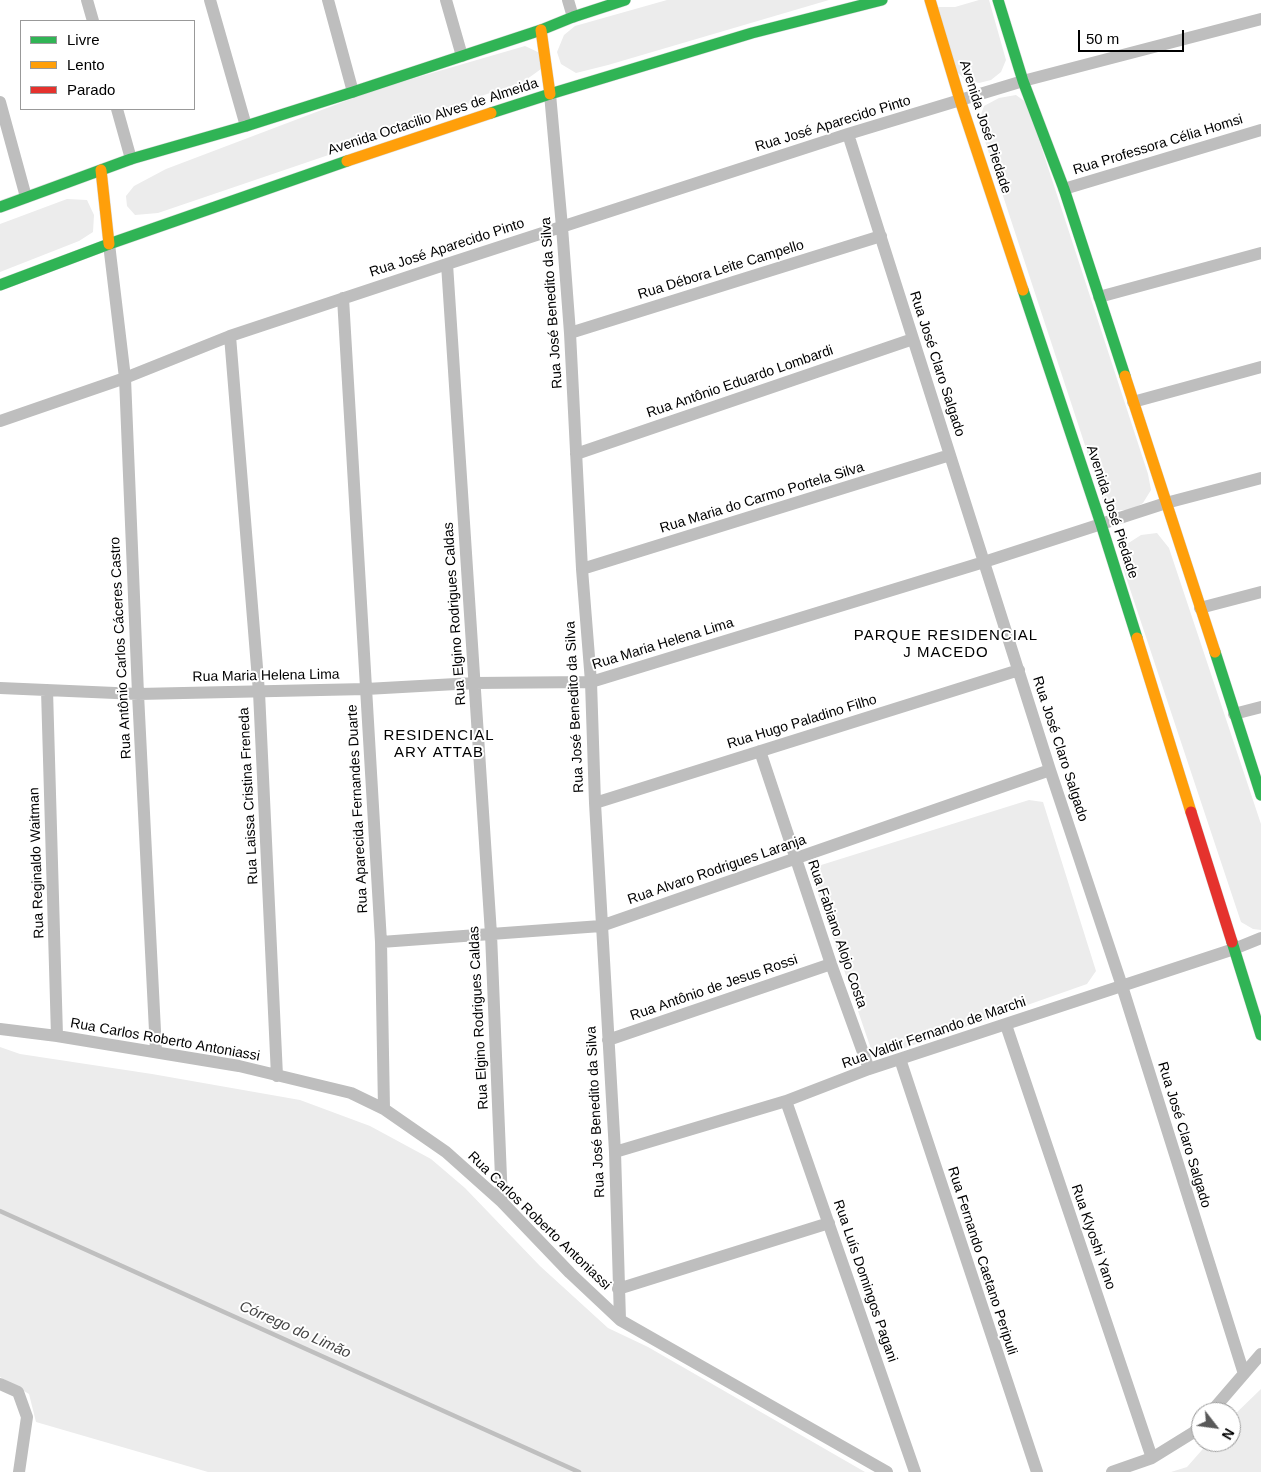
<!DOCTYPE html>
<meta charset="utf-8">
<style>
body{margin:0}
#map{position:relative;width:1261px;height:1472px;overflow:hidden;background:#fff;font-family:Arial,sans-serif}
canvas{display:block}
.legend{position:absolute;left:20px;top:20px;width:175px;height:90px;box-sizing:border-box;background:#fff;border:1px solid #999;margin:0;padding:6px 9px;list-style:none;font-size:15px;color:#000}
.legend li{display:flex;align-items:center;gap:10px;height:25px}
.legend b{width:25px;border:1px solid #999}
.north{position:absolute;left:1191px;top:1402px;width:50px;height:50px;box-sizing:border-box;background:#fff;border:1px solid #999;border-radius:50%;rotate:120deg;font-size:14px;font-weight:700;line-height:20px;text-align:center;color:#000}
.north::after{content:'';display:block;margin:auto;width:18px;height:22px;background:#595959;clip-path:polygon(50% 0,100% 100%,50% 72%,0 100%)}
.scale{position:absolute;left:1078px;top:30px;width:106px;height:22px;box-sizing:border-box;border:2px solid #000;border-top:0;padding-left:6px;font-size:15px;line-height:18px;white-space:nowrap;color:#000;-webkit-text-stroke:4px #fff;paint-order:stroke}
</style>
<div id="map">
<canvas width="1261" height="1472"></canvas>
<ul class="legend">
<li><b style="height:6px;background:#30b455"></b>Livre</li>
<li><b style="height:6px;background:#ff9f0a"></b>Lento</li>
<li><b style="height:6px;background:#e5322d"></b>Parado</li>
</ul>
<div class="north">N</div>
<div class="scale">50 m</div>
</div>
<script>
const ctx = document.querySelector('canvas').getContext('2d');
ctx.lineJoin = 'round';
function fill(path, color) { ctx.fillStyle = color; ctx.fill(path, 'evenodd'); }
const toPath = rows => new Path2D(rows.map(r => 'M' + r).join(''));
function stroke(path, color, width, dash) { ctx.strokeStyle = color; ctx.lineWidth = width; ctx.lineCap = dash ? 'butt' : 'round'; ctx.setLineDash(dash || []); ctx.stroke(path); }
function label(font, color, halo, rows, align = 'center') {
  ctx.font = font + ' Arial,sans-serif'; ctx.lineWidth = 4; ctx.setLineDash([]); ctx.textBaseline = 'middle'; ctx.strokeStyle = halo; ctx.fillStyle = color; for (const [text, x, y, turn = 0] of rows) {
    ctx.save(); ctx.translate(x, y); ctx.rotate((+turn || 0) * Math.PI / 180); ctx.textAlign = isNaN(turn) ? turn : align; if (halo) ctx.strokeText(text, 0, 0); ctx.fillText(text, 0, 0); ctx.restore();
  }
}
fill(toPath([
 [667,0,829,0,608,65,576,73,561,64,557,52,564,35,575,26],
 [979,0,989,0,1006,60,1001,72,991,80,979,83,966,80,957,72,938,7,955,7],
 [525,46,540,53,541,69,523,82,484,95,452,113,158,213,135,215,127,206,126,196,134,186,166,169,377,89],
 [1016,95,1027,103,1148,474,1151,490,1143,503,1131,510,1115,510,1103,500,982,132,980,117,984,106,999,98],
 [67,199,87,200,94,215,93,232,79,241,0,272,0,224],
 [1157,533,1169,548,1261,824,1261,930,1253,929,1241,922,1124,571,1121,554,1127,544,1141,535],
 [1029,800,1043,802,1096,971,1087,984,888,1054,871,1049,812,876,818,866],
 [0,1047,20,1054,152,1074,300,1100,370,1126,431,1159,465,1188,540,1266,608,1328,648,1347,865,1472,208,1472,36,1422,29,1394,0,1377],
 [1261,1389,1261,1472,1171,1472,1187,1467,1209,1442,1231,1442,1231,1418]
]), '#ececec');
stroke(toPath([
 [0,1211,579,1472]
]), '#bfbfbf', 4.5);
const fast = toPath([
 [998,0,1023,81,1064,189,1125,376],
 [491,113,550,94,752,33,882,0],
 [0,207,131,159,246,126,353,92,541,30,573,17,625,0],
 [0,285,109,244,347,161],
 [1023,290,1101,524,1137,638],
 [1215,652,1261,795],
 [1232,942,1261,1035]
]);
const slow = toPath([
 [930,0,960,100,1023,290],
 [541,30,550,94],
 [347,161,491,113],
 [101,170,109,244],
 [1125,376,1215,652],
 [1137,638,1191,812]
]);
const jam = toPath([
 [1191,812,1232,942]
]);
stroke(fast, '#dbdbdb', 12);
stroke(slow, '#dbdbdb', 12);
stroke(jam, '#dbdbdb', 12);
stroke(toPath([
 [87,0,93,21],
 [210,0,246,126],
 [328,0,353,92],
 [446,0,462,56],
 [568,0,573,17],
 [550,94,562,227,570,333,582,569,591,682,595,803,615,1152,620,1320],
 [0,102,26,197],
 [117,109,131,159],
 [848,134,1050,770,1122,986,1244,1374],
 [1064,189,1261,130],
 [109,244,125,378,138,694,156,1051],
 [447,264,491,934,502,1202],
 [1099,297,1261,253],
 [343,298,381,942,384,1109],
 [570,333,881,236],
 [230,336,259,692,277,1076],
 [1133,402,1261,367],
 [0,421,125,378,230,336,447,264,848,134,1023,81,1261,19],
 [576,454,913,339],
 [582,569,950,455],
 [1200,608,1261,592],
 [0,688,138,694,366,689,474,683,591,682,984,562,1166,503,1261,478],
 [47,690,57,1036],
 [1234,714,1261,707],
 [760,751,831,964,869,1069],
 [595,803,1019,670],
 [381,942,601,926,1050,770],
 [1006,1025,1152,1458],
 [0,1029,57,1036,239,1066,351,1093,384,1109,446,1152,502,1202,570,1273,620,1320,887,1472],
 [608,1040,831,964],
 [900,1059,1037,1472],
 [786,1101,915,1472],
 [615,1152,786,1101,869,1069,1234,949,1261,938],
 [618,1289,829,1223],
 [0,1384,18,1392,27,1417,19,1472],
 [1211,1412,1261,1354],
 [1112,1472,1152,1458,1194,1432,1201,1424]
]), '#bebebe', 12);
stroke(fast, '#30b455', 11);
stroke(slow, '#ff9f0a', 11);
stroke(jam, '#e5322d', 11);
label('14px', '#000', '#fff', [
 ["Avenida Octacilio Alves de Almeida",433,117,-18],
 ["Rua José Aparecido Pinto",833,124,-17],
 ["Avenida José Piedade",985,127,72],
 ["Rua Professora Célia Homsi",1158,145,-17],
 ["Rua José Aparecido Pinto",447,248,-18],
 ["Rua Débora Leite Campello",721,270,-17],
 ["Rua José Benedito da Silva",552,303,-94],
 ["Rua José Claro Salgado",937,364,72],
 ["Rua Antônio Eduardo Lombardi",740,382,-19],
 ["Rua Maria do Carmo Portela Silva",762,498,-17],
 ["Avenida José Piedade",1112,512,72],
 ["Rua Elgino Rodrigues Caldas",455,614,-94],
 ["Rua Maria Helena Lima",663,644,-17],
 ["Rua Antônio Carlos Cáceres Castro",121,648,-93],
 ["Rua Maria Helena Lima",266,676,-1],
 ["Rua José Benedito da Silva",575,707,-93],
 ["Rua Hugo Paladino Filho",802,722,-17],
 ["Rua José Claro Salgado",1060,749,72],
 ["Rua Laissa Cristina Freneda",249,796,-93],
 ["Rua Aparecida Fernandes Duarte",358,809,-93],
 ["Rua Reginaldo Waitman",37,863,-92],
 ["Rua Alvaro Rodrigues Laranja",717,870,-19],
 ["Rua Fabiano Alojo Costa",837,934,71],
 ["Rua Antônio de Jesus Rossi",714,988,-19],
 ["Rua Elgino Rodrigues Caldas",479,1018,-93],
 ["Rua Valdir Fernando de Marchi",934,1033,-19],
 ["Rua Carlos Roberto Antoniassi",165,1040,10],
 ["Rua José Benedito da Silva",596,1112,-93],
 ["Rua José Claro Salgado",1184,1135,73],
 ["Rua Carlos Roberto Antoniassi",539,1221,44],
 ["Rua Klyoshi Yano",1093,1237,71],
 ["Rua Fernando Caetano Peripuli",982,1261,72],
 ["Rua Luís Domingos Pagani",865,1281,71]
]);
ctx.letterSpacing = '1px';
label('15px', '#000', '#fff', [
 ["PARQUE RESIDENCIAL",946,636],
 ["J MACEDO",946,653],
 ["RESIDENCIAL",439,736],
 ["ARY ATTAB",439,753]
]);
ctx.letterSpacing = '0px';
label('italic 15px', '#444', '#fff', [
 ["Córrego do Limão",295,1330,24]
]);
</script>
